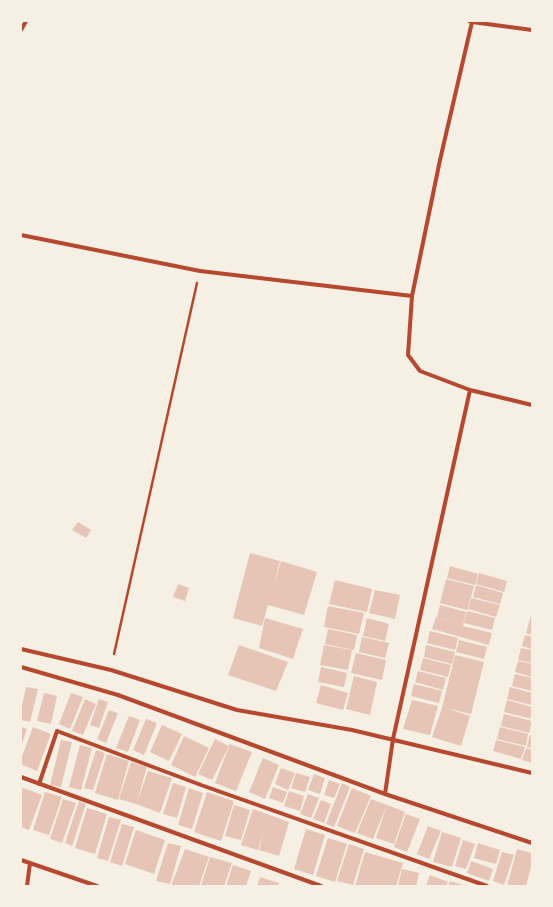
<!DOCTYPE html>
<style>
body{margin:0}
#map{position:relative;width:553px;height:907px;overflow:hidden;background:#f6efe4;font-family:Figtree,sans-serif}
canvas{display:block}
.frame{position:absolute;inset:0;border:22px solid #f6efe4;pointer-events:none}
</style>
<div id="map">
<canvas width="553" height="907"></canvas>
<div class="frame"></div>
</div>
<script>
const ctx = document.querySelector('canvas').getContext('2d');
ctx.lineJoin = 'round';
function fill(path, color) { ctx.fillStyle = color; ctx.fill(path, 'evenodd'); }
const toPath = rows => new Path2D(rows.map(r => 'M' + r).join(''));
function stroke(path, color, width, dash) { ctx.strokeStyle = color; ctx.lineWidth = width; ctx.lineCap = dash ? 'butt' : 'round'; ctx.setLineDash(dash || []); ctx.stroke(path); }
fill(toPath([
 [78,522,91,530,86,538,72,530],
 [250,553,280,561,273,589,281,561,317,572,304,615,268,605,262,626,233,618],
 [450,566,478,574,475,585,447,578],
 [479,573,507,581,504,592,476,584],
 [446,579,474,586,467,610,440,603],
 [335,580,372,589,367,612,329,604],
 [178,584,189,588,185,601,173,597],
 [476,585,503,593,500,604,473,597],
 [375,590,400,595,395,619,369,613],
 [471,598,500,605,496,617,468,609],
 [440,605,466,612,463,626,492,633,489,645,432,629,436,617,460,624,437,617],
 [328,606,364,613,359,634,324,627],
 [467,611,495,618,492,630,464,623],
 [532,612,532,635,526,633],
 [265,618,303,629,293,659,259,648],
 [367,618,389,624,385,641,363,636],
 [328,629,357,635,354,650,325,644],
 [430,631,458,638,455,650,427,643],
 [525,635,532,637,532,649,522,646],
 [362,637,389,643,385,658,359,652],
 [459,640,487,647,484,659,456,652],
 [239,645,288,662,276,691,228,675],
 [324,645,352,650,348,670,320,665],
 [426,645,455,652,452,664,424,657],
 [521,648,532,650,532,663,518,660],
 [356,653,386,660,382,680,351,673],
 [455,655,484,662,471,714,446,708,470,716,461,746,432,737,442,708],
 [423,658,451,665,448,677,420,670],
 [518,661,532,664,532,677,515,672],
 [321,667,347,673,344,687,318,682],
 [418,671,446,678,443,690,415,682],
 [515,674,532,678,532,691,512,686],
 [354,676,377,682,370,715,346,709],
 [414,684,442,691,439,703,411,696],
 [321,685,348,693,343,710,316,703],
 [26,687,38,689,30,722,21,720,21,710],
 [510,687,532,693,532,705,507,699],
 [44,693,57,696,51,724,37,721],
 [71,693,83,697,70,729,59,724],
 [85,699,96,704,83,735,72,731],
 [99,699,108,702,99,728,90,725],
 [412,700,438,706,430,735,403,729],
 [507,700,532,707,532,719,504,712],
 [109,710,118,713,106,743,97,739],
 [504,714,532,721,529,733,501,726],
 [129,716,140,720,128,752,116,748],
 [146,719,157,723,144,755,133,750],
 [162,725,182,734,169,761,150,752],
 [21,727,27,729,21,746],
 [33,727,51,734,37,771,21,764,21,759],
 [500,727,528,734,526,746,497,739],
 [530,735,532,736,532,748,527,747],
 [184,736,209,748,195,777,171,765],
 [215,739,229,746,212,780,198,774],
 [61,740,72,742,61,787,50,785],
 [496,740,525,747,521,759,493,751],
 [230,744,252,752,236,791,215,783],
 [80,745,92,748,81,790,69,787],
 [526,748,532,750,532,763,522,760],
 [96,750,105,753,93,790,84,788],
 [107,754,129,761,118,800,95,793],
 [263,758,279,765,265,799,249,792],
 [131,762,147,767,136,804,119,799],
 [281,768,295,773,288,790,275,784],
 [148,771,172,778,160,813,136,804],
 [296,773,310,777,305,792,291,788],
 [314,774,325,778,320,794,308,790],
 [329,780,340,784,334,798,324,795],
 [173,783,186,787,177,818,163,814],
 [342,783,350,787,334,827,326,824],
 [21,787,42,795,29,830,21,827],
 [273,787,287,792,283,803,269,798],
 [189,788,203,793,192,829,178,825],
 [352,788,371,796,355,833,337,826],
 [289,791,304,796,300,811,284,806],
 [45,792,62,797,49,835,33,830],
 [207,792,234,801,221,841,194,832],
 [308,794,319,798,311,818,300,814],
 [63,799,76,803,62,843,50,839],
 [371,799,387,805,373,839,357,833],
 [321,800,331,804,324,823,313,819],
 [79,801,86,804,72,846,65,843],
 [234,805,250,810,241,840,225,836],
 [387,805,405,812,394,844,376,838],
 [87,808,107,814,95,854,75,848],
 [253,809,289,822,279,856,259,850,264,830,258,850,241,845],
 [406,814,420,819,407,852,394,847],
 [109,817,121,820,108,861,97,858],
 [122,824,134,827,122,866,110,862],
 [428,826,441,831,429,859,417,854],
 [306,829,325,835,313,875,294,869],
 [136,830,165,840,154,874,125,864],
 [442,832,461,838,452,867,433,862],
 [328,838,347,844,335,882,316,876],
 [463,840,475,844,466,869,455,866],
 [168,843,181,846,170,884,156,881],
 [478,843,500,850,496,864,474,858],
 [349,844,364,849,353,885,337,881],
 [185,849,209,857,199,886,171,886],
 [517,849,532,853,532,863,526,886,507,886],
 [365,852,403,863,396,886,355,886],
 [502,852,514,855,504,885,493,881],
 [210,857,232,863,224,886,201,886],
 [471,861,493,869,489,881,467,873],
 [233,865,251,871,246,886,226,886],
 [402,869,419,873,416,886,398,886],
 [430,875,448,882,446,886,426,886],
 [260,877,279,883,278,886,257,886],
 [450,881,466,886,448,886]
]), '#e6c5b7');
stroke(toPath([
 [114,654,197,283]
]), '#b5482f', 2.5);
stroke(toPath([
 [469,21,472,22,440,160,412,296,408,355,420,371,470,390,532,405],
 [472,22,532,30],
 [21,30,26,21],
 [21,235,200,271,412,296],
 [21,649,111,670,237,710,352,730,532,773],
 [21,667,118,695,385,794,532,843],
 [21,777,321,886],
 [39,784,57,731,201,785,487,886],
 [385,794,393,739,470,390],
 [21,860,97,886],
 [27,886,30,863]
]), '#b5482f', 4);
</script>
